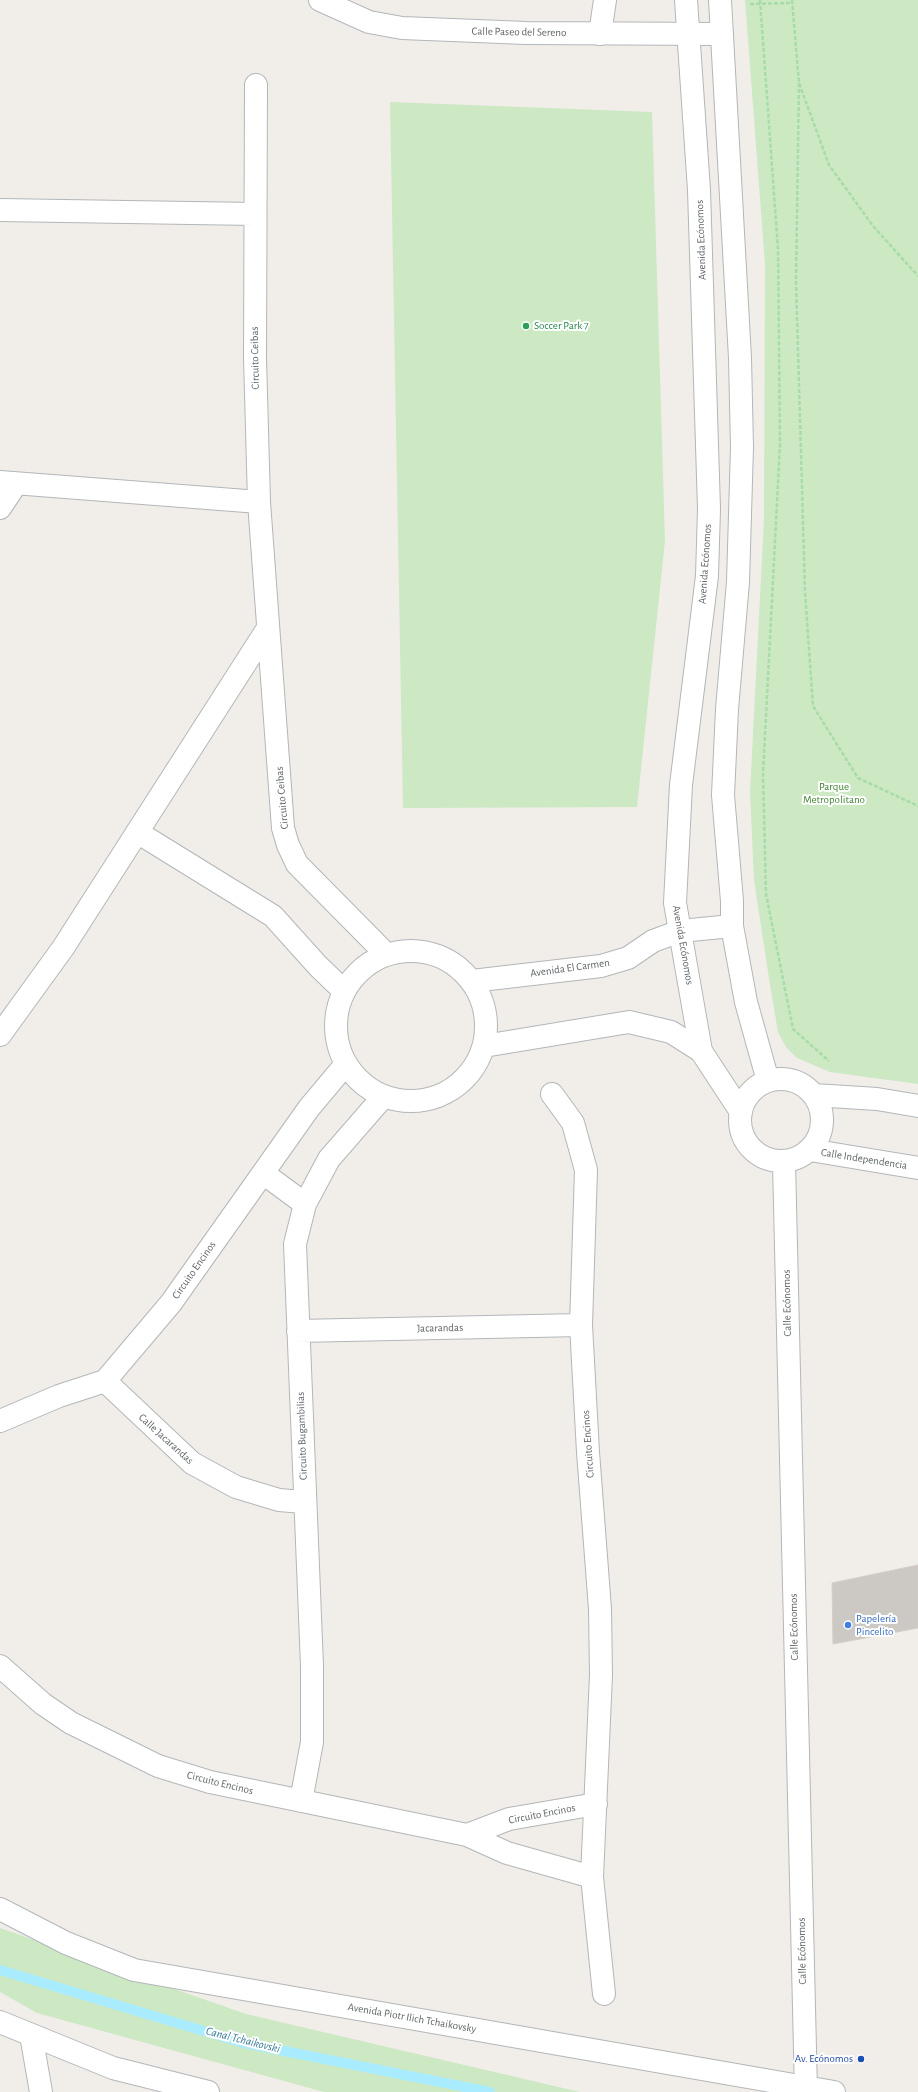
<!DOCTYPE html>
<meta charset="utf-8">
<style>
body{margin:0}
canvas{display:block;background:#f1ede8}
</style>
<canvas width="918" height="2092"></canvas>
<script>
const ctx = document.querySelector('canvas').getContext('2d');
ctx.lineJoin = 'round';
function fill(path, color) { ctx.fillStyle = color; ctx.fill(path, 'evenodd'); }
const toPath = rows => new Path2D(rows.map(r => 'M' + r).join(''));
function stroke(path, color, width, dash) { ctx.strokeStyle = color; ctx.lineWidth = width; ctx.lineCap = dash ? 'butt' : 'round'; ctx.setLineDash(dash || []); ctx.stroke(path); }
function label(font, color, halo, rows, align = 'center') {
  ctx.font = font + ' "Alegreya Sans",sans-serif'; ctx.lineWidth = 4; ctx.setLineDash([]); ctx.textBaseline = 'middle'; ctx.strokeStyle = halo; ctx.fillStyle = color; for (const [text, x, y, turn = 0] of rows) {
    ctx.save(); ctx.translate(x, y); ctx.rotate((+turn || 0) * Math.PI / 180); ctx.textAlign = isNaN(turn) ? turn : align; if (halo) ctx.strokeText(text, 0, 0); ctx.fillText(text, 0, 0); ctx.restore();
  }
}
fill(toPath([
 [745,0,918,0,918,1084,830,1072,797,1058,786,1047,778,1032,770,985,754,880,750,792,764,519,765,264],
 [390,102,652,112,665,541,637,807,403,808],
 [0,1928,246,2014,580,2092,324,2092,37,2013,0,1992]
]), '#cce9c4');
stroke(toPath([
 [0,1970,244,2043,490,2092]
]), '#aaecff', 10);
const building = toPath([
 [918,1565,918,1628,833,1644,832,1583,918,1565]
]);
fill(building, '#ccc8c4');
stroke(building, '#d6cdc5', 1);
const minor = toPath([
 [320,0,369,22,402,28,526,33,722,34],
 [256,85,255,358,259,502,283,828,288,845,297,864,386,954],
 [0,210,255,214],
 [0,482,259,502],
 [0,508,16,484],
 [137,832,273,916,318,966,344,991],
 '336 1026a75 75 0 1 1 150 0a75 75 0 1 1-150 0Z',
 [472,981,601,966,628,958,653,941,680,931,732,926],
 [0,1035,63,948,268,628],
 [484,1046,629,1022,671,1032,701,1051],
 [552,1094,573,1123,586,1170,581,1325,588,1452,600,1609,601,1675,592,1877,604,1994],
 [784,1162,806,2092],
 [263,1173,305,1204],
 [298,1331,581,1325],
 [105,1381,192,1463,236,1487,279,1500,304,1502],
 [0,1421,59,1396,105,1381,171,1303,309,1108,345,1065],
 [0,1666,43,1704,71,1723,158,1766,210,1782,467,1835,507,1853,592,1877],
 [301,1801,312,1742,312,1666,295,1244,305,1204,329,1159,383,1097],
 [467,1835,509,1819,596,1804],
 [31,2035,41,2092]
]);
const tertiary = toPath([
 [686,0,699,190,709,509,707,576,681,785,675,903,701,1051,741,1112],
 [720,0,740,358,742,447,738,582,727,709,723,795,732,901,732,926,746,1002,768,1081],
 [600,34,605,0],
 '740 1120a41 41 0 1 1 82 0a41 41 0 1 1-82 0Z',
 [814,1095,877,1099,918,1106],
 [810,1150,918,1168],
 [0,1909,66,1943,134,1970,834,2092],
 [0,2022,113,2068,208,2092]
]);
stroke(minor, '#b3b7ba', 24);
stroke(tertiary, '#b3b7ba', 24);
stroke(toPath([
 [760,0,778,249,780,444,763,774,766,894,793,1029,829,1061],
 [792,0,799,83,829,165,873,226,918,276],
 [750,4,791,3],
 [799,83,796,281,805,592,813,706,858,778,918,806]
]), '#a7dba9', 2.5, [4, 2]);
stroke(minor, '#fff', 22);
stroke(tertiary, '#fff', 22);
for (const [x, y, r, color] of [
 [526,326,4,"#2e9e5b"],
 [848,1625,4,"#3f7fe0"],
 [861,2059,4,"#1a4fb4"]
]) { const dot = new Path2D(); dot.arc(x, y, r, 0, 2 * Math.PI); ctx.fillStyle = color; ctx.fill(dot); stroke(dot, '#fff', 1.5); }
label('11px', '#5f6568', '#fff', [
 ["Calle Paseo del Sereno",519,32,1],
 ["Avenida Ecónomos",701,240,-92],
 ["Circuito Ceibas",255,358,-91],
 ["Avenida Ecónomos",705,564,-86],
 ["Circuito Ceibas",282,798,-95],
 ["Avenida Ecónomos",683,945,80],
 ["Avenida El Carmen",570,968,-8],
 ["Calle Independencia",864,1159,9],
 ["Circuito Encinos",194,1270,-55],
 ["Calle Ecónomos",787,1303,-91],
 ["Jacarandas",440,1328,-1],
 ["Circuito Bugambilias",302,1436,-92],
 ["Calle Jacarandas",166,1439,42],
 ["Circuito Encinos",588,1444,-94],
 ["Calle Ecónomos",794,1627,-91],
 ["Circuito Encinos",220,1783,14],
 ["Circuito Encinos",542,1814,-11],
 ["Calle Ecónomos",802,1951,-91],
 ["Avenida Piotr Ilich Tchaikovsky",412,2018,10]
]);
label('11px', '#27864d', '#fff', [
 ["Soccer Park 7",534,326]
], 'left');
label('11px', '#3f8332', '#fff', [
 ["Parque",834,787],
 ["Metropolitano",834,800]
]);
label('11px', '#366cbe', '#fff', [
 ["Papelería",856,1619],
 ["Pincelito",856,1632]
], 'left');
label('11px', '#164399', '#fff', [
 ["Av. Ecónomos",853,2059]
], 'right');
label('italic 12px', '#3a7d9a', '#fff', [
 ["Canal Tchaikovski",243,2040,14]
]);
</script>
